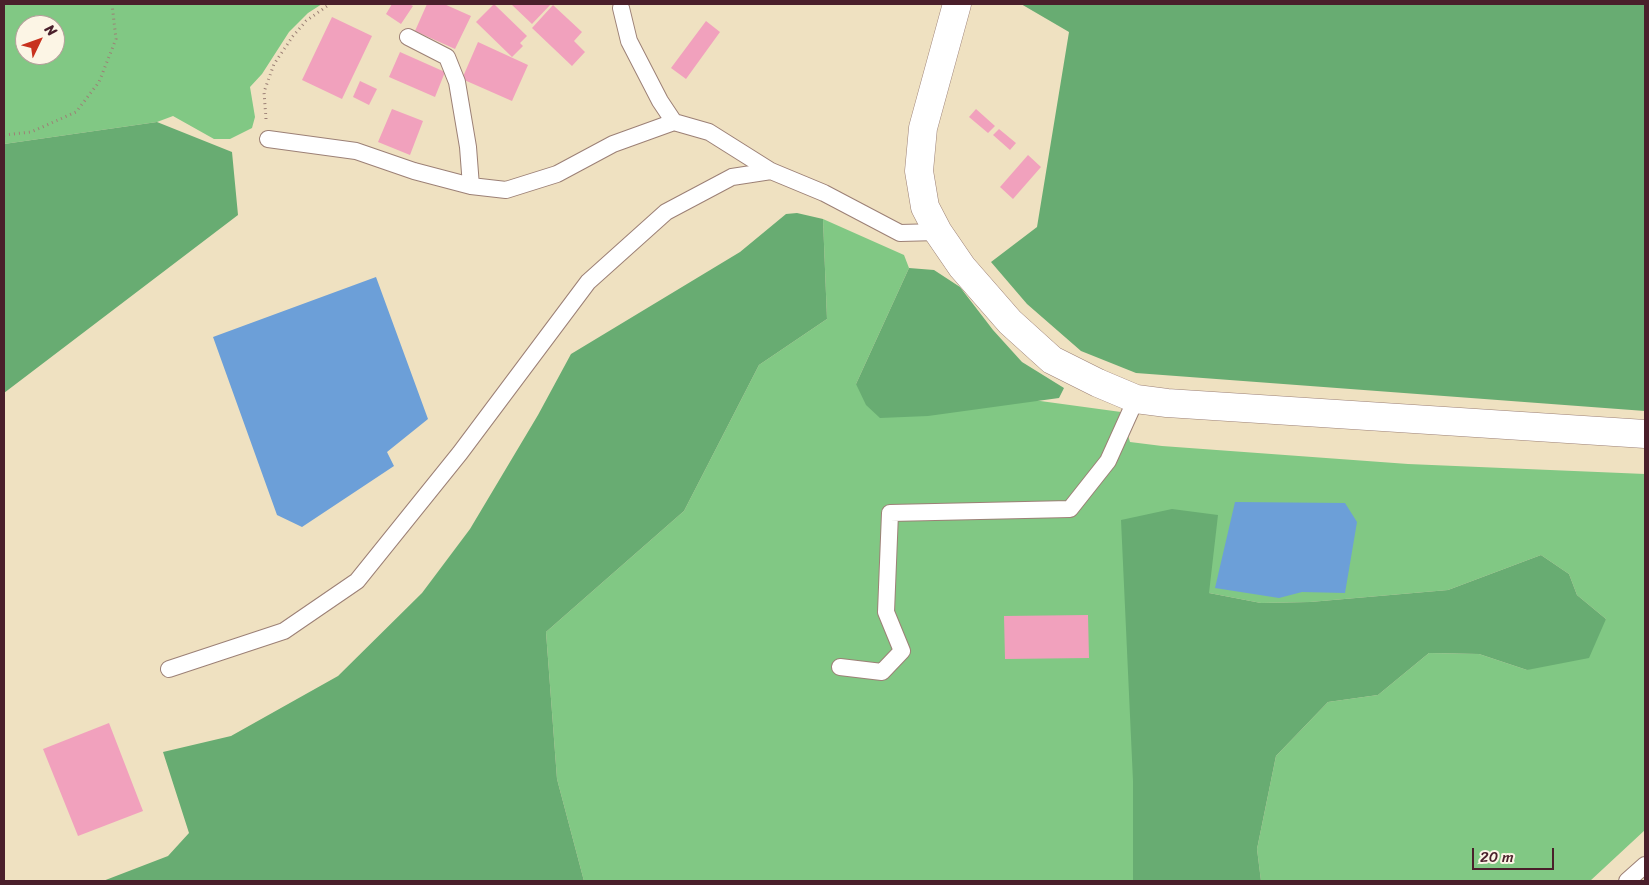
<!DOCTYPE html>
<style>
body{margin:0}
#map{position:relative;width:1649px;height:885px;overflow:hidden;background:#efe1c1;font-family:Sriracha,sans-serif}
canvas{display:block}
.frame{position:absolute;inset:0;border:5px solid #4a1f2b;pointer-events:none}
.north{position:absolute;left:15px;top:15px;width:50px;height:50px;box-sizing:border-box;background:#fcf5e5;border:1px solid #b59f9b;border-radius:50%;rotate:48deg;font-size:14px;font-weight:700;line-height:20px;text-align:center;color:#4a1f2b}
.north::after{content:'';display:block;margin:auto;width:18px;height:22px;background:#c8321e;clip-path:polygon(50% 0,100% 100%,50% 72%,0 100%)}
.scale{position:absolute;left:1472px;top:848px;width:82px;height:22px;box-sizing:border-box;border:2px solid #4a1f2b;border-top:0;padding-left:6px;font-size:15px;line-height:18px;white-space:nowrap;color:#4a1f2b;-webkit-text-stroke:4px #fcf5e5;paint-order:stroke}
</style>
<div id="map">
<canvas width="1649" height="885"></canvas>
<div class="frame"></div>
<div class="north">N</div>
<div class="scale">20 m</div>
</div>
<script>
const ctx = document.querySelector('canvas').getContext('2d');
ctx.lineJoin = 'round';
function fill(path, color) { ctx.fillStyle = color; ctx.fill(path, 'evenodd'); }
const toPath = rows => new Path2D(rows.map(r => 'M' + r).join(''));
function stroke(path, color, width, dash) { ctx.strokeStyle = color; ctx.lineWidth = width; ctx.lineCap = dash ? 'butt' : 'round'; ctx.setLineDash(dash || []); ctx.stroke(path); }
fill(toPath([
 [4,4,322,4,308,13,289,32,262,74,250,87,255,117,252,128,230,139,214,139,173,116,157,122,4,144],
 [25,25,55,25,55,55,25,55],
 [823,219,904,255,909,268,856,384,1033,400,1121,412,1130,442,1162,446,1408,464,1645,474,1645,830,1590,881,1261,881,1257,849,1276,756,1328,702,1378,695,1429,653,1479,654,1527,670,1606,619,1577,595,1569,574,1541,555,1448,590,1310,602,1261,603,1209,593,1133,781,1133,881,584,881,557,779,546,632,684,511,759,365,827,319]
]), '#81c884');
fill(toPath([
 [1021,4,1645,4,1645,411,1136,373,1081,351,1027,304,991,262,1037,227,1069,32],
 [157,122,232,152,238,215,4,393,4,144],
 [797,213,823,219,827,319,759,365,684,511,546,632,557,779,584,881,103,881,168,856,189,833,163,752,231,736,338,676,422,593,470,529,538,415,571,354,740,252,786,214],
 [909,268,934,270,960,287,993,330,1022,362,1064,388,1059,398,928,416,880,418,866,405,856,384],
 [1172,509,1218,515,1209,593,1261,603,1310,602,1448,590,1541,555,1569,574,1577,595,1606,619,1589,658,1527,670,1479,654,1429,653,1378,695,1328,702,1276,756,1257,849,1261,881,1133,881,1133,781,1121,520]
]), '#68ac72');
fill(toPath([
 [376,277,428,419,387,452,394,466,302,527,277,515,213,337],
 [1235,502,1345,503,1357,522,1345,593,1302,592,1279,598,1215,588]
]), '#6c9fd8');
fill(toPath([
 [392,4,409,4,413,6,401,24,386,14],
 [427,4,444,4,471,16,455,49,415,31],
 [494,4,527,36,520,43,523,46,512,57,476,22],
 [511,4,551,4,532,24],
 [553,5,582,32,574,41,585,52,572,66,532,28],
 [332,17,372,36,342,99,302,80],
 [706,21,720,32,686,79,671,68],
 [478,42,528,65,512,101,462,79],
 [400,52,445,72,435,97,389,77],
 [360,81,377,89,369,105,353,97],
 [392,109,423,121,410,155,378,142],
 [976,109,995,126,988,133,969,117],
 [999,129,1016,143,1010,150,993,135],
 [1028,155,1041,167,1013,199,1000,187],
 [1088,615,1089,658,1005,659,1004,616],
 [109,723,143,811,78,836,43,749]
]), '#f1a1bd');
const lane = toPath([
 [621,8,629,41,660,101,674,122],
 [408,37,447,57,457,82,468,147,471,186],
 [268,139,356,151,414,171,471,186,506,190,557,174,613,144,674,122,709,132,771,171,824,193,900,233,938,232],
 [840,667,882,672,902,651,886,612,890,513,1070,509,1108,461,1136,399],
 [169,669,284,631,357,581,460,453,588,282,666,212,732,177,771,171],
 [1627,881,1645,865]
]);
const street = toPath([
 [957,4,923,128,919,171,925,207,938,232,962,267,1010,322,1052,360,1098,383,1136,399,1167,403,1645,434]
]);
stroke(lane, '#9c8076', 18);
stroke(street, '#9c8076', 29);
stroke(toPath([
 [266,119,264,92,274,64,293,36,306,21,330,4],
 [4,135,31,132,76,112,99,82,116,39,112,4]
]), '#9c8076', 3, [1, 4]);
stroke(lane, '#fff', 16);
stroke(street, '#fff', 28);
</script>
